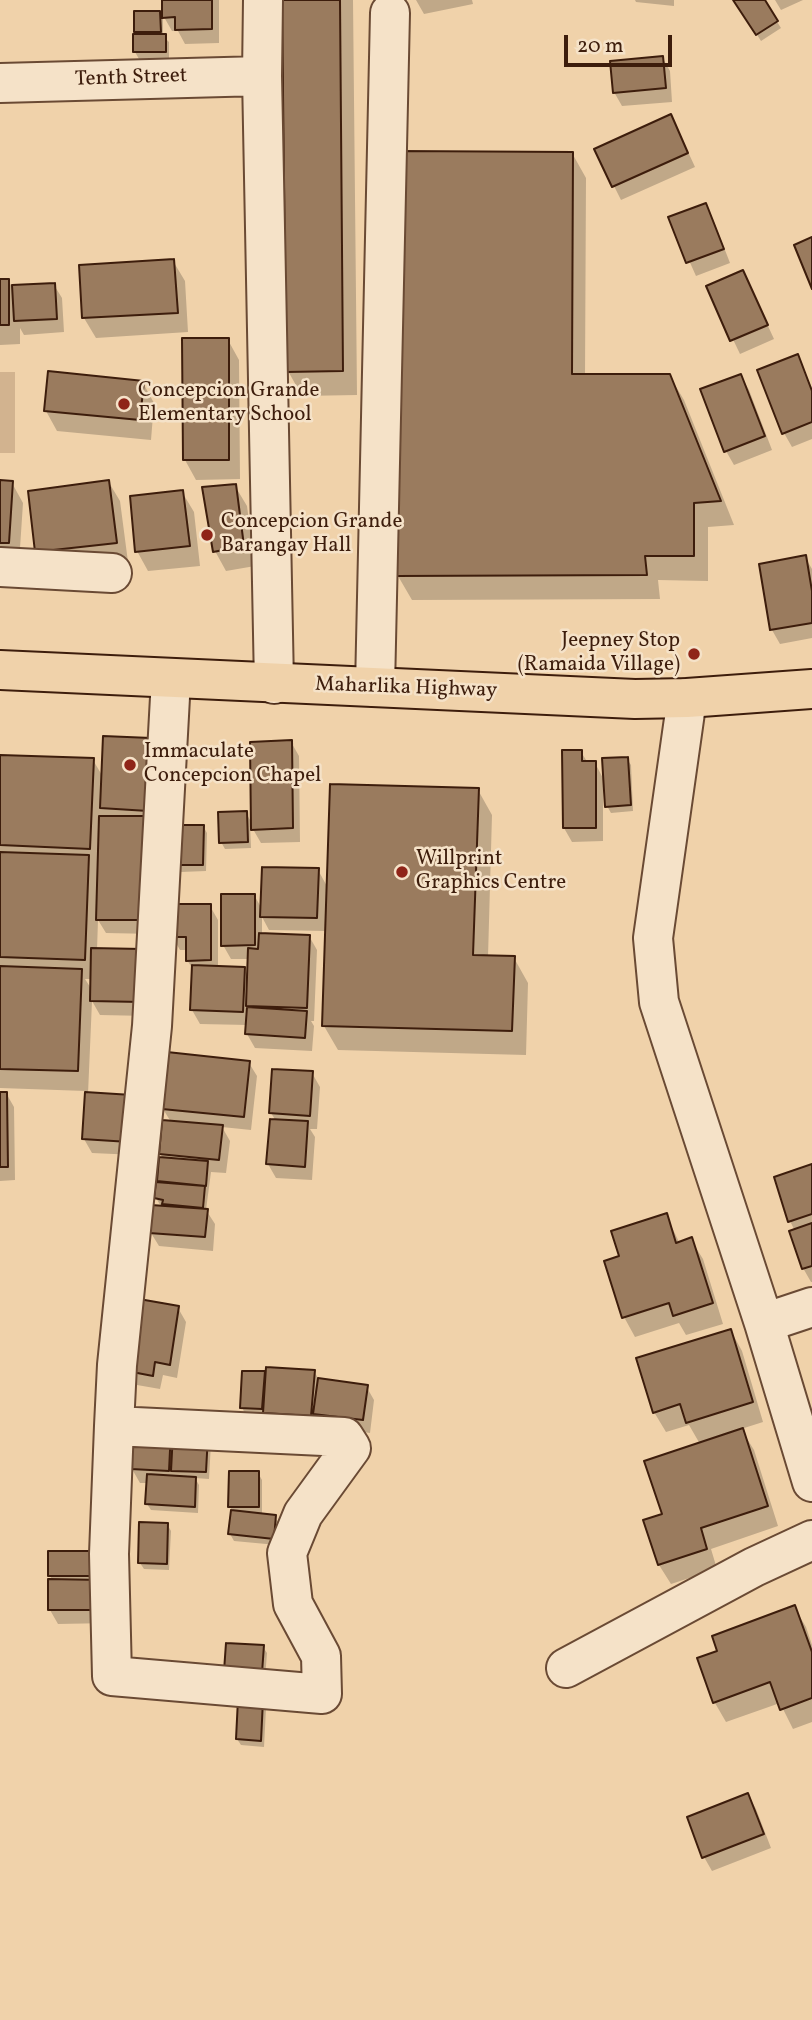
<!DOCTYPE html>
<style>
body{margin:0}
#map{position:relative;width:812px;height:2020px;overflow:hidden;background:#f0d2aa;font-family:Vollkorn,serif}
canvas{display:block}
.scale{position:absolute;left:564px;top:35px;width:108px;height:32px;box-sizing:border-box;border:4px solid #3d1d0c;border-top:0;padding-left:9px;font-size:21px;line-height:24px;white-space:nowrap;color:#3d1d0c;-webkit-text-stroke:5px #f5e2c8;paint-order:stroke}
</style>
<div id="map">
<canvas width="812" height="2020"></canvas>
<div class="scale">20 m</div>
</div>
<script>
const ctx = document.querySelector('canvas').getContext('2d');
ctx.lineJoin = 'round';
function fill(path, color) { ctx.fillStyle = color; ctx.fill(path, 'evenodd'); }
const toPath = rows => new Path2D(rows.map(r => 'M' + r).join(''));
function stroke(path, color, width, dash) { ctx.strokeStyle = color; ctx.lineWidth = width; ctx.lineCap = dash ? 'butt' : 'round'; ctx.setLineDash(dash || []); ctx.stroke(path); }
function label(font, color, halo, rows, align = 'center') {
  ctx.font = font + ' Vollkorn,serif'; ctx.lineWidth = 5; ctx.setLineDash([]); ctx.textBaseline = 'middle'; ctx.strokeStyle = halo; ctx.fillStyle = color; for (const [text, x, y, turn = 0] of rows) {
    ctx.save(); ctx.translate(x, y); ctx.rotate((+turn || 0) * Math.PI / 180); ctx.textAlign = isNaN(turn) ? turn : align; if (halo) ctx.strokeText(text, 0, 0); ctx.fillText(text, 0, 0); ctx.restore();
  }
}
fill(toPath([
 [0,372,15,372,15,453,0,453]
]), '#d2b38f');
fill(toPath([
 [164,0,219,0,219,43,185,44,178,31,172,31,164,17],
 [284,0,353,0,357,395,302,396,288,371],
 [416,0,472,0,473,4,424,14],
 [635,0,674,0,674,6,636,2],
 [735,0,763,0,781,28,761,41],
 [775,0,803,0,781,10],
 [159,13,163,19,163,36,169,42,169,58,139,59,135,52,135,36,138,36,136,32],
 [662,57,670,71,672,102,622,106,614,92],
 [678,130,695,167,621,200,596,150],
 [572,153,586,178,585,376,669,375,684,400,734,525,708,527,708,581,658,580,660,599,412,600,398,576],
 [705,205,713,219,730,263,696,276,670,218],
 [173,261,185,281,188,332,96,338,84,318,81,266],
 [743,272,774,339,740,354,708,287],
 [0,280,8,280,12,287,54,285,62,298,64,332,24,335,20,328,20,344,0,345],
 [228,340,239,360,240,479,196,480,185,460],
 [797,356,812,388,812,439,792,447,784,433],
 [741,376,749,390,772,450,734,465,726,451],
 [143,383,154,403,151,440,57,431,46,411],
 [108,481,120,501,128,562,49,572,37,552],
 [0,482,12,483,23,503,19,563,0,562],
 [235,486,247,506,255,566,226,571,215,551],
 [182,492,194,512,200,566,148,571,137,551],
 [805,557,812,569,812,638,780,644,772,630,761,565],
 [150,739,155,934,106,933,98,920,97,950,148,1016,100,1015,92,1001,88,1094,136,1155,92,1153,84,1139,86,1091,0,1088,0,756,93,760,103,777],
 [85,979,92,979,92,990],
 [291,742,299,756,300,842,261,843,250,824,251,848,225,849,221,842,246,813,253,825],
 [581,752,588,763,595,763,605,782,627,759,631,765,633,811,611,813,607,806,606,786,603,786,603,841,572,842,564,828],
 [478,790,492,815,488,957,514,958,528,983,526,1055,338,1050,324,1026,327,931,269,930,262,917,262,935,309,936,317,950,314,1021,311,1021,314,1026,312,1051,255,1048,247,1034,248,1025,200,1024,192,1010,194,971,187,960,187,950,180,950,172,936,210,906,218,920,218,968,244,969,249,977,250,959,231,959,223,945,254,895,262,909,318,870,328,888],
 [203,826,207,833,206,871,181,872,177,865],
 [249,1063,257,1076,251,1130,222,1127,230,1141,226,1173,211,1172,206,1210,215,1224,213,1251,159,1246,151,1233,162,1208,156,1198,160,1159,164,1159,160,1154,171,1122,163,1109],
 [312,1073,320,1087,317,1129,310,1129,315,1137,312,1180,276,1178,268,1164,276,1121,271,1113],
 [6,1093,14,1107,15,1180,0,1181,0,1094],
 [812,1166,812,1282,811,1282,803,1268,795,1231,790,1221],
 [666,1215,680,1244,691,1240,703,1259,723,1324,686,1335,679,1323,635,1337,624,1317,621,1257],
 [178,1308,186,1322,177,1378,163,1375,160,1389,137,1385,129,1371],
 [731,1331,742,1351,763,1422,741,1429,754,1450,778,1526,711,1549,717,1569,671,1584,659,1565,664,1515,700,1444,689,1425,666,1432,654,1412],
 [314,1371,319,1380,366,1386,374,1400,370,1433,245,1414,242,1407,264,1373,267,1379],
 [134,1431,211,1443,209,1479,195,1478,199,1485,198,1513,151,1510,147,1504,148,1483,140,1483,132,1469],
 [258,1473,262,1480,262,1516,275,1517,279,1524,277,1545,234,1541,230,1534,232,1511,230,1506],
 [167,1524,171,1531,169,1570,144,1569,140,1563],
 [98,1553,110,1623,58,1624,50,1610,53,1581,50,1576],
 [794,1607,806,1627,812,1645,812,1722,793,1729,780,1703,726,1722,715,1703,699,1659,719,1652],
 [263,1647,267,1653,265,1679,229,1677],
 [262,1702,266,1709,264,1747,241,1745,237,1739],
 [748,1795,756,1809,771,1848,712,1871,704,1857,689,1818]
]), '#0003');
const building = toPath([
 [162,0,212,0,212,29,175,30,175,17,162,18,162,0],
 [282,0,340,0,343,371,286,372,282,0],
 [733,0,765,0,778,21,756,35,733,0],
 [134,11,160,11,161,32,134,32,134,11],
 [133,34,166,34,166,52,133,52,133,34],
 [663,56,666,88,613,93,610,61,663,56],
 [671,114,688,153,612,187,594,149,671,114],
 [397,151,573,152,572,374,670,374,721,501,694,503,694,556,645,556,647,575,396,576,397,151],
 [706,203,724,249,686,263,668,217,706,203],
 [812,237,812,289,794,245,812,237],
 [174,259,178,313,82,318,79,265,174,259],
 [743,270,768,325,730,341,706,286,743,270],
 [0,279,9,279,9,325,0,325,0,279],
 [55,283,57,319,14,321,12,285,55,283],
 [182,338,229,338,229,460,183,460,182,338],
 [798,354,812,391,812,422,782,434,757,370,798,354],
 [48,371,144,381,140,420,44,411,48,371],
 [741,374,765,436,724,452,700,389,741,374],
 [0,480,13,481,9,543,0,543,0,480],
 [109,480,117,543,35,552,28,491,109,480],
 [236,484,244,546,213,552,202,487,236,484],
 [183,490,190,546,135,552,130,496,183,490],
 [806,555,812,591,812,623,770,630,759,564,806,555],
 [103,736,151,738,148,811,100,808,103,736],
 [292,740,293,828,251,830,250,742,292,740],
 [562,750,582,750,582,761,596,761,596,828,563,828,562,750],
 [0,755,94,758,90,849,0,845,0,755],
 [628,757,631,805,605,807,602,758,628,757],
 [330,784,479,788,473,955,515,956,512,1031,322,1026,330,784],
 [247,811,248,842,219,843,218,812,247,811],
 [99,816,151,816,148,920,96,920,99,816],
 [176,825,204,825,203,865,175,865,176,825],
 [0,852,89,855,85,960,0,957,0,852],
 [262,867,319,868,317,918,260,917,262,867],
 [221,894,255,894,255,945,221,946,221,894],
 [170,904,211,904,211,960,186,961,186,937,170,937,170,904],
 [259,933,310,935,307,1008,246,1006,248,948,258,949,259,933],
 [91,948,142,949,141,1002,90,1001,91,948],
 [192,965,245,967,243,1012,190,1010,192,965],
 [0,966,82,969,78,1071,0,1069,0,966],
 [247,1007,307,1011,305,1038,245,1034,247,1007],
 [167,1052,250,1061,244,1117,162,1109,167,1052],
 [272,1069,313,1071,310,1116,269,1113,272,1069],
 [0,1092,7,1092,8,1167,0,1167,0,1092],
 [85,1092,132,1095,129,1142,82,1139,85,1092],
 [270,1119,308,1121,305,1167,266,1164,270,1119],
 [162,1120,223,1125,219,1160,159,1154,162,1120],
 [159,1157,208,1161,206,1186,157,1181,159,1157],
 [812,1164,812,1214,788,1222,774,1177,812,1164],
 [156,1182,205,1186,203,1208,162,1204,163,1200,154,1198,156,1182],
 [151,1205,208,1209,205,1237,149,1233,151,1205],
 [667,1213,676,1243,692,1237,713,1303,673,1316,669,1303,622,1318,604,1261,619,1256,611,1231,667,1213],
 [812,1223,812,1266,802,1269,789,1231,812,1223],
 [139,1299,179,1306,170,1365,155,1362,153,1376,127,1371,139,1299],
 [731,1329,753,1402,686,1423,680,1404,653,1413,636,1358,731,1329],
 [266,1367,315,1370,311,1416,263,1413,266,1367],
 [242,1371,265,1371,262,1409,240,1408,242,1371],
 [318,1378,368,1385,363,1420,313,1414,318,1378],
 [743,1428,768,1506,701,1528,707,1549,658,1565,643,1520,662,1514,644,1461,743,1428],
 [132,1429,171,1430,169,1471,131,1469,132,1429],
 [173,1433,208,1435,206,1472,171,1471,173,1433],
 [229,1471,259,1471,259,1507,228,1507,229,1471],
 [147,1474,196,1477,195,1507,145,1504,147,1474],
 [231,1510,276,1515,274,1539,228,1534,231,1510],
 [139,1522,168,1523,167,1564,138,1563,139,1522],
 [48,1551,99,1551,99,1576,48,1576,48,1551],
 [48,1579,103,1580,103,1610,48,1610,48,1579],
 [795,1605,812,1652,812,1698,780,1710,770,1682,713,1703,697,1658,717,1651,712,1636,795,1605],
 [226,1643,264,1645,262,1673,224,1671,226,1643],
 [238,1699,263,1700,261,1741,236,1739,238,1699],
 [748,1793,764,1834,702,1858,687,1817,748,1793]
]);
fill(building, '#9a7b5e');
stroke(building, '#3d1d0c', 2);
const minor = toPath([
 [263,0,262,76,274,684],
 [0,83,262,76],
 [0,567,112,573],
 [375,687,390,13],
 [687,698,653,938,659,1002,764,1323,812,1482],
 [764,1323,812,1307],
 [114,1426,344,1437,351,1448,303,1514,287,1553,293,1604,321,1656,322,1694,112,1676,109,1554,114,1426,117,1365,152,1026,171,679],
 [566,1668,754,1567,812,1540]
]);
const major = toPath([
 [0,670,635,699,687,698,812,689]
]);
stroke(minor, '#6a4a34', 42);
stroke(major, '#3d1d0c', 42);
stroke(minor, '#f5e2c8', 38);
stroke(major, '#f0d2aa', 38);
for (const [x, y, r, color] of [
 [124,404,7,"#8f2418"],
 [207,535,7,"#8f2418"],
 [694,654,7,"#8f2418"],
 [130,765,7,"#8f2418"],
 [402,872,7,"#8f2418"]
]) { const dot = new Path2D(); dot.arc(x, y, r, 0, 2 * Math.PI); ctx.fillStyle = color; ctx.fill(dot); stroke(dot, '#f5e2c8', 2.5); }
label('21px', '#3d1d0c', '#f5e2c8', [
 ["Tenth Street",131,79,-2],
 ["Maharlika Highway",406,689,2]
]);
label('21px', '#3d1d0c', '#f5e2c8', [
 ["Concepcion Grande",138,392],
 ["Elementary School",138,416],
 ["Concepcion Grande",221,523],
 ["Barangay Hall",221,547],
 ["Jeepney Stop",680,642,"right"],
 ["(Ramaida Village)",680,666,"right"],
 ["Immaculate",144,753],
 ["Concepcion Chapel",144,777],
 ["Willprint",416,860],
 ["Graphics Centre",416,884]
], 'left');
</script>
